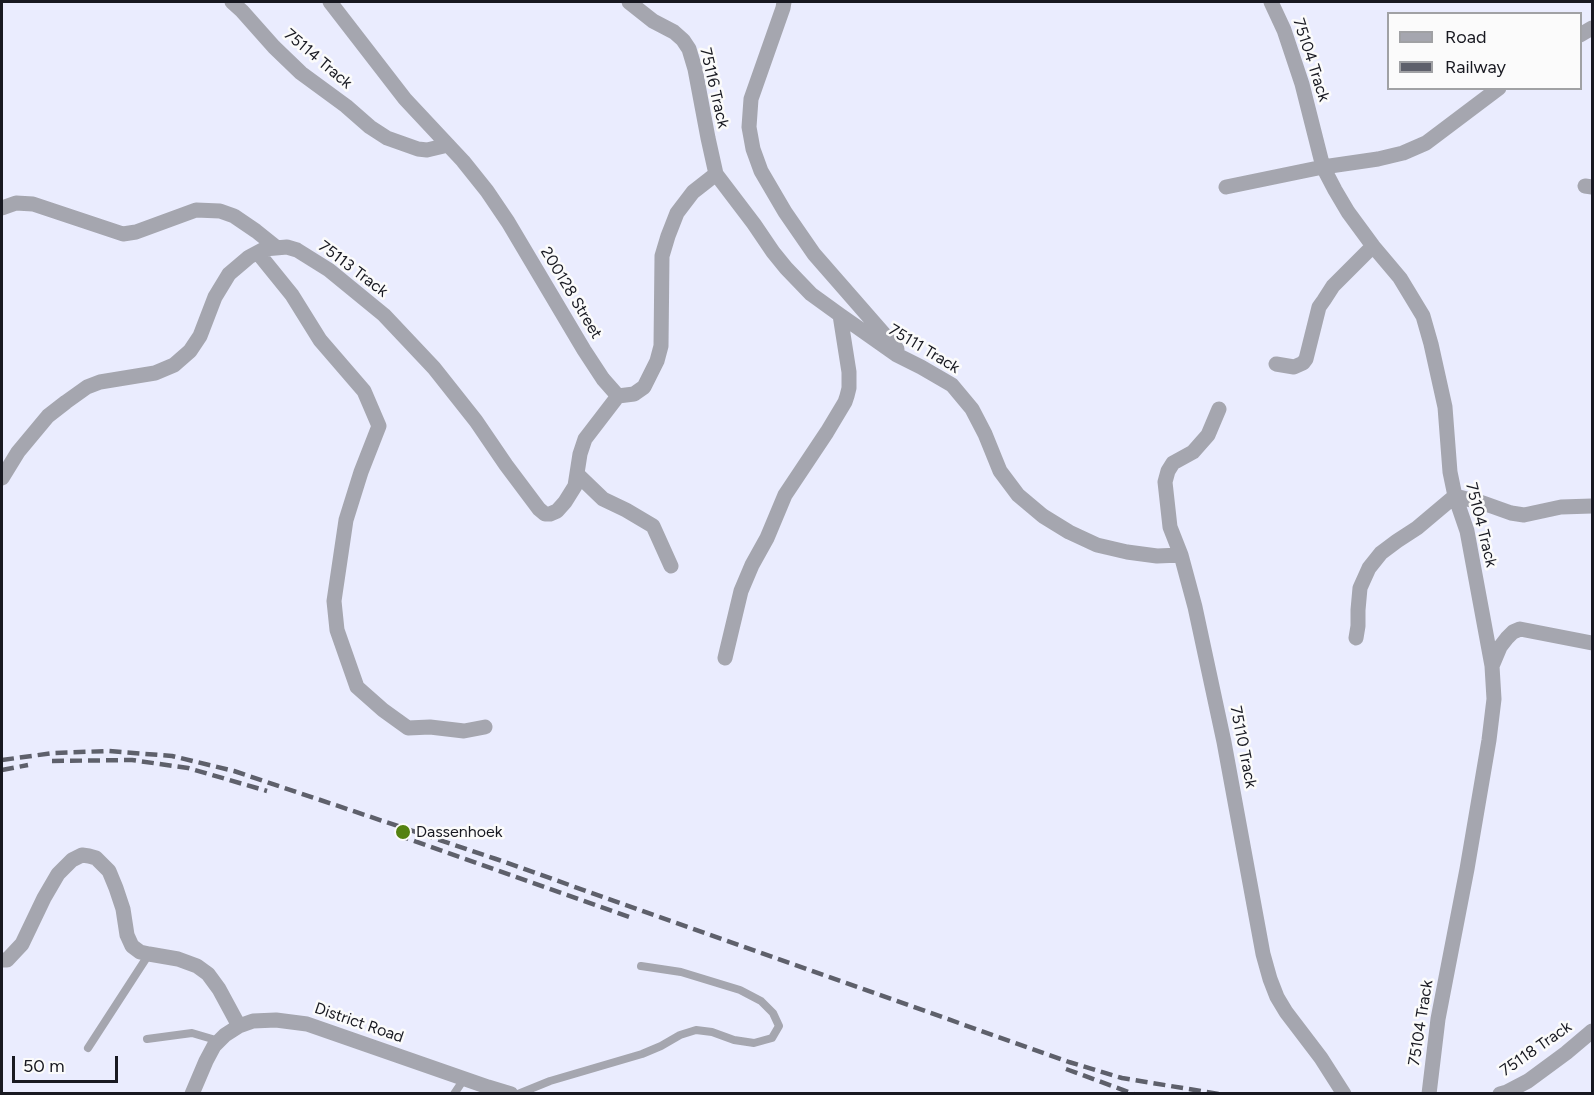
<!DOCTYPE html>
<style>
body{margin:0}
#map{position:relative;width:1594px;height:1095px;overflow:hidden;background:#eaecfe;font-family:Figtree,sans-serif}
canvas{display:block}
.frame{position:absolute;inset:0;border:3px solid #181921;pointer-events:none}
.legend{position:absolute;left:1387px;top:12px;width:195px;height:78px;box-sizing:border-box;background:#fbfbfb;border:2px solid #a0a1a4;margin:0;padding:8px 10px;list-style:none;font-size:18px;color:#181921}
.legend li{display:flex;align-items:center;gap:12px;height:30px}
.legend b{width:30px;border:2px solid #a0a1a4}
.scale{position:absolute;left:12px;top:1056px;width:106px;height:27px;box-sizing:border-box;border:3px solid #181921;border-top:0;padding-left:8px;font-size:18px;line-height:21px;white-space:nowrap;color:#181921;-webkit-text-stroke:4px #fbfbfb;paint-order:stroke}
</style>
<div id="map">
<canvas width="1594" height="1095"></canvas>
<div class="frame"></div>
<ul class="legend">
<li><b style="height:8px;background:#a5a6af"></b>Road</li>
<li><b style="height:8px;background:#5e606b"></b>Railway</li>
</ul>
<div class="scale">50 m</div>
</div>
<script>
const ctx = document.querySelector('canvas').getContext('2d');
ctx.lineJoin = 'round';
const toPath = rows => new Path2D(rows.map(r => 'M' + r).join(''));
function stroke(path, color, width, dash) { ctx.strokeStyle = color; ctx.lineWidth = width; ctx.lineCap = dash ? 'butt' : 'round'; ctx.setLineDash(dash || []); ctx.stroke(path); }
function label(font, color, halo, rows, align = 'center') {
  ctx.font = font + ' Figtree,sans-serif'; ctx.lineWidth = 5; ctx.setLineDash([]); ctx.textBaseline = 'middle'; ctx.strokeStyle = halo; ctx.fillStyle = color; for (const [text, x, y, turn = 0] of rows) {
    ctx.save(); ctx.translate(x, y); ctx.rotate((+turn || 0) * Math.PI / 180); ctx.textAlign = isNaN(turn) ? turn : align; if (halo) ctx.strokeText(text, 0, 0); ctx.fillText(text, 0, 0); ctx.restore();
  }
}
stroke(toPath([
 [147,1039,192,1033,219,1041],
 [88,1048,149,954],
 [454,1094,464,1079],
 [518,1094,550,1081,642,1054,661,1046,680,1035,696,1030,712,1032,734,1040,754,1043,772,1038,779,1026,773,1013,761,1001,740,990,681,972,641,966]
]), '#a5a6af', 8);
stroke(toPath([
 [232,2,242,11,274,47,301,73,346,106,370,127,387,138,418,149,427,150,448,145],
 [330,2,405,99,463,161,487,191,508,222,584,350,603,379,618,396,634,394,644,387,657,361,661,346,662,256,668,236,677,213,693,192,716,174],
 [629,2,653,21,674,32,683,40,689,49,695,69,708,138,716,174,754,224,773,252,786,268,811,294,840,315,897,355,921,367,952,385,972,409,985,434,1000,471,1018,495,1043,516,1069,532,1097,545,1127,552,1157,556,1181,555],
 [784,2,783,8,751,99,749,127,753,149,761,171,785,212,814,254,897,349],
 [1271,2,1284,30,1302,84,1323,167,1335,190,1348,212,1373,246,1400,278,1423,316,1431,344,1445,407,1450,472,1455,496,1467,531,1492,666,1494,699,1489,740,1467,869,1438,1019,1429,1094],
 [1580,35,1592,28],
 [1585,186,1592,187],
 [1226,187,1323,167,1378,159,1403,153,1426,143,1499,88],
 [2,208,16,203,33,204,123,234,136,232,196,210,220,211,234,216,256,231,276,247],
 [258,253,292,295,320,340,364,391,379,426,361,472,346,520,334,601,337,630,357,687,383,710,408,728,430,727,464,731,485,727],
 [1276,364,1294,367,1303,363,1306,359,1319,307,1324,300,1333,286,1373,246],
 [1219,409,1208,435,1193,452,1173,463,1168,471,1165,482,1170,527,1181,555,1195,607,1224,742,1263,954,1270,979,1277,997,1286,1012,1321,1058,1344,1094],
 [577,474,603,499,626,510,653,526,671,566],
 [2,478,18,452,48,416,66,402,87,387,100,382,155,373,174,365,190,351,200,336,215,297,229,274,249,257,264,249,287,247,297,250,329,270,384,315,434,368,476,421,506,465,539,509,545,514,550,514,557,511,565,502,575,486,580,454,585,439,618,396],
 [1356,638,1358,626,1358,610,1360,588,1369,568,1381,553,1397,541,1417,528,1455,496,1483,503,1511,513,1524,515,1561,507,1592,506],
 [725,658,741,591,752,565,767,538,785,495,827,432,845,402,847,396,849,388,849,372,840,315],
 [1492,666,1500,647,1507,638,1513,632,1520,629,1592,643],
 [2,960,7,960,22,944,44,898,58,874,72,860,82,855,89,856,96,858,109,871,116,888,123,909,127,935,132,946,140,952,149,954,178,959,197,966,208,974,219,989,239,1026],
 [192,1094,206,1061,214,1046,225,1035,239,1026,253,1021,276,1020,307,1024,488,1087,511,1094],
 [1500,1094,1507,1092,1528,1081,1566,1053,1592,1031]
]), '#a5a6af', 15);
stroke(toPath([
 [2,760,53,753,109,751,172,756,234,771,496,859,1069,1062,1122,1078,1219,1094],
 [52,761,132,760,188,768,267,791],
 [2,770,28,765],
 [397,835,632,918],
 [1066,1069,1134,1094]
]), '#5e606b', 4.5, [12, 6]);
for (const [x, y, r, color] of [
 [403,832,8,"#548211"]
]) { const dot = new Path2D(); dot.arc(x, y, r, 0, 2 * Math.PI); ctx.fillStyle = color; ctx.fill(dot); stroke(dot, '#fbfbfb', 2); }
label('16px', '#181921', '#fbfbfb', [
 ["75114 Track",318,59,40],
 ["75104 Track",1311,60,72],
 ["75116 Track",714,88,77],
 ["75113 Track",353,269,37],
 ["200128 Street",571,293,59],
 ["75111 Track",924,349,31],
 ["75104 Track",1481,525,76],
 ["75110 Track",1243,747,79],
 ["District Road",359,1023,19],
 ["75104 Track",1421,1023,-81],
 ["75118 Track",1536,1049,-35]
]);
label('16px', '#181921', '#fbfbfb', [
 ["Dassenhoek",416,832]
], 'left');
</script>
